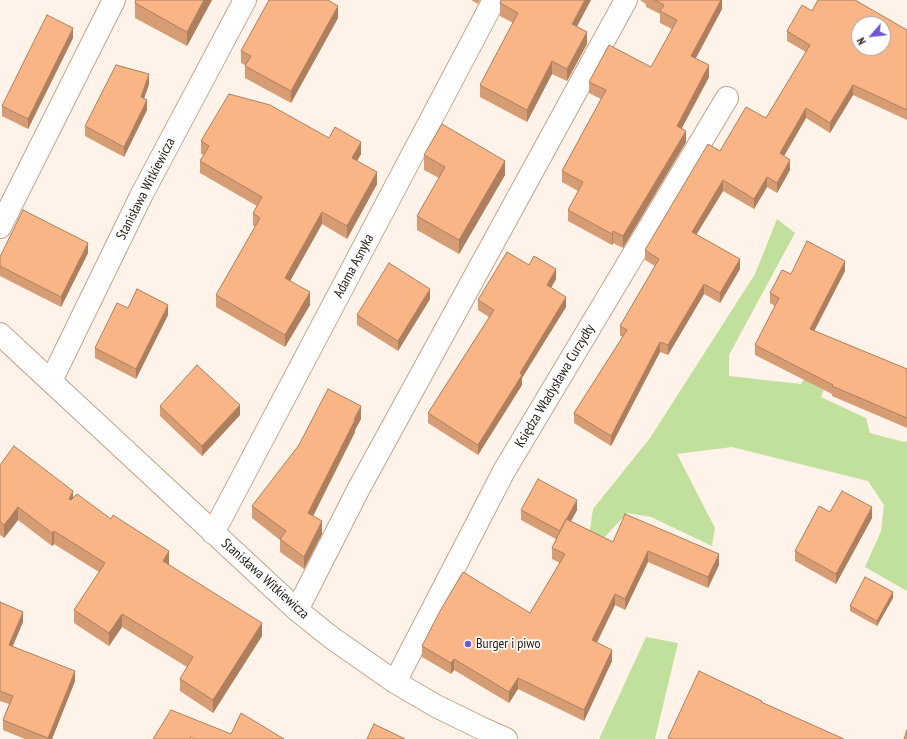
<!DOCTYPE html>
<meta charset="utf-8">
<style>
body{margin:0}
#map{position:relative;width:907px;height:739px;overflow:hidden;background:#fff2e8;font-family:"PT Sans Narrow",sans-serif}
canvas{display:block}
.north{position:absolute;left:851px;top:16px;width:40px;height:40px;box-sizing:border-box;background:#fff;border:1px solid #a7a29f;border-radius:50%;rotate:242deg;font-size:11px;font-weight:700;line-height:16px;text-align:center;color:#22170e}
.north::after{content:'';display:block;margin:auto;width:14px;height:18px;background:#6e57d1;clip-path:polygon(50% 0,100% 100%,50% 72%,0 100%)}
</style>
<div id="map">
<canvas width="907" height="739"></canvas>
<div class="north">N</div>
</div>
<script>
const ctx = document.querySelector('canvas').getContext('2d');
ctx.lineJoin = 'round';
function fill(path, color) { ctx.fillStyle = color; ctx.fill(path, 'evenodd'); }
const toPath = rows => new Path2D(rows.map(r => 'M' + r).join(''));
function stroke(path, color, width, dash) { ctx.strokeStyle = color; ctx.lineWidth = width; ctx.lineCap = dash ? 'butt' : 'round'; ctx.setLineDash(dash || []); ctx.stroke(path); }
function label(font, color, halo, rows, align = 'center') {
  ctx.font = font + ' "PT Sans Narrow",sans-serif'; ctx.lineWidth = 3.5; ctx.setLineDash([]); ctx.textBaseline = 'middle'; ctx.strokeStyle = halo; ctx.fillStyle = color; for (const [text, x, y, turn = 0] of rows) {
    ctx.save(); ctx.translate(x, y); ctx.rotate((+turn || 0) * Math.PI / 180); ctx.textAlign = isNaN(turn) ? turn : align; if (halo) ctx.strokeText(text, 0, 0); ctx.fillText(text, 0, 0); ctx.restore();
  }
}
fill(toPath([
 [777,219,795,233,729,355,729,376,801,384,817,360,833,366,821,397,866,418,870,433,904,442,907,441,907,591,865,567,881,531,884,505,868,481,732,447,677,454,715,528,712,546,651,517,627,513,603,539,589,536,593,509,650,438,755,274],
 [646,637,678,643,655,739,599,739]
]), '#c2e09d');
const minor = toPath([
 [0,227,114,0],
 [0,334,297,610,332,638,395,682,436,706,481,728,506,739],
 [51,381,141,196,245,0],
 [213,533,494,0],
 [297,610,358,490,626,0],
 [395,682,504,471,727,98]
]);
stroke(minor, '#c3a48c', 24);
stroke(minor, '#fff', 22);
fill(toPath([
 [136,0,212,0,187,46,135,18,135,3],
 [471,0,480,0,478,4],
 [640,0,722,0,722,9,696,58,709,77,682,128,686,142,623,248,613,243,612,245,568,221,568,210,578,191,562,182,562,171,601,99,589,93,589,82,651,67,672,29,660,23,660,14,646,7,646,4],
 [500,3,577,27,587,44,567,81,552,74,527,122,480,97,480,85,513,23,500,16],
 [812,11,907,30,907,120,853,95,830,133,806,118,784,156,790,170,777,193,767,187,754,209,723,191,696,234,740,269,720,303,704,294,668,355,660,352,611,446,574,423,574,413,623,337,620,336,620,326,655,266,645,260,645,250,720,151,766,118,806,52,787,41,787,31],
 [338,18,291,103,245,78,245,65,241,63,241,51],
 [73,38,28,129,2,116,2,106],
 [149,84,144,99,147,110,124,157,85,136,85,126],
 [329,138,361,154,357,161,377,184,347,239,322,224,290,281,310,305,285,347,216,307,216,295,255,227,253,225,253,213,257,206,200,173,200,161,204,155,201,154,201,141],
 [424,155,505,175,459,254,417,230,417,216,439,178,424,170],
 [88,253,61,307,0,276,0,257],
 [529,265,556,279,551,288,566,307,522,378,522,385,478,455,428,423,428,413,489,317,478,310,478,300],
 [845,271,814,331,907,369,907,428,832,396,832,394,755,355,755,345,775,306,770,303,770,293,791,274],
 [430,299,398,351,357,325,357,315],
 [168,315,136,379,95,358,95,348],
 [160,406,240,415,202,456,160,416],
 [361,419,355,430,355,432,313,516,322,534,304,569,280,552,280,540,252,518,252,506],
 [0,465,73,497,169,564,169,565,262,636,213,713,180,691,180,679,187,667,122,627,109,646,74,623,74,610,99,572,54,544,52,546,18,520,4,538,0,535],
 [521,510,577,510,571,521,613,542,719,565,708,588,648,562,625,610,615,605,597,643,612,661,584,721,518,689,509,703,454,670,451,674,422,657,422,646,530,613,560,563,552,559,552,548,556,539,521,520],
 [830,512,872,518,836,584,795,561,795,551],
 [893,598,877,626,850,611,850,606],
 [0,602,23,622,12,646,75,681,52,739,25,739,3,730,3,720,9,704,0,701]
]), '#d69c73');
fill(toPath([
 [204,0,212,0,187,46,187,32],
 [585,0,591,0,572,36,572,24],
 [721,0,722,0,722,9,691,67,691,56],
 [338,6,338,18,291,103,291,91],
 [73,28,73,38,28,129,28,119],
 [587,32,587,44,567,81,567,69],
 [552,61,552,74,527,122,527,110],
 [709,65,709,77,677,137,677,126],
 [149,74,149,84,141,107,141,97],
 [853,85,853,95,830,133,830,123],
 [147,100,147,110,124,157,124,147],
 [806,108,806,118,780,163,780,153],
 [686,131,686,142,623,248,623,236],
 [361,142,361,154,352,170,352,158],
 [790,160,790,170,777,193,777,183],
 [505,161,505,175,459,254,459,240],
 [377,172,377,184,347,239,347,226],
 [767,177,767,187,754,209,754,199],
 [723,180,723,191,692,242,692,232],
 [322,212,322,224,285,290,285,278],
 [613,231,613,243,612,245,612,234],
 [88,243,88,253,61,307,61,297],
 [740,259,740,269,720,303,720,293],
 [845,261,845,271,810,339,810,329],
 [556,269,556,279,547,295,547,285],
 [704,284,704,294,668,355,668,345],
 [430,289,430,299,398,351,398,341],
 [310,292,310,305,285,347,285,335],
 [566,297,566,307,522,378,522,385,478,455,478,445,520,373],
 [168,305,168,315,136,379,136,369],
 [660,342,660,352,611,446,611,436],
 [240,405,240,415,202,456,202,446],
 [361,406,361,419,355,430,355,432,308,526,308,513],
 [73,491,73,504,69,499],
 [577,500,577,510,560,541,560,531],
 [18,507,18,520,4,538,4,525],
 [872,507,872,518,836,584,836,574],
 [322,521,322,534,304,569,304,557],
 [54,531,54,544,52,546,52,533],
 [169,551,169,564,163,574,163,561],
 [648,551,648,562,625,610,625,599],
 [719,554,719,565,708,588,708,577],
 [893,592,893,598,877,626,877,621],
 [615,594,615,605,592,652,592,640],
 [23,612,23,622,9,655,9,645],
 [122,614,122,627,109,646,109,633],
 [262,623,262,636,213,713,213,700],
 [612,650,612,661,584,721,584,710],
 [454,659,454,670,451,674,451,663],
 [75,671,75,681,52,739,48,739],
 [518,678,518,689,509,703,509,692]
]), '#ae7f5e');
const building = toPath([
 [136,0,204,0,187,32,135,3,136,0],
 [269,0,328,0,338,6,291,91,245,66,251,56,241,51,269,0],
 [501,0,585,0,572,24,587,32,567,69,552,61,527,110,480,85,518,13,500,3,501,0],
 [655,0,721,0,691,56,709,65,677,126,686,131,623,236,613,231,612,234,568,210,583,182,562,171,606,90,589,82,609,45,651,67,677,20,660,11,664,5,655,0],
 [818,0,855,0,907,30,907,110,853,85,830,123,806,108,780,153,790,160,777,183,767,177,754,199,723,180,692,232,740,259,720,293,704,284,668,345,660,342,611,436,574,413,627,330,620,326,659,259,645,250,708,144,720,151,746,107,766,118,810,45,787,31,802,5,812,11,818,0],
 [859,24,883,24,883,48,859,48,859,24],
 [47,15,73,28,28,119,2,106,47,15],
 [116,65,149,74,141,97,147,100,124,147,85,126,116,65],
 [229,94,270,105,329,138,335,127,361,142,352,158,377,172,347,226,322,212,285,278,310,292,285,335,216,295,260,218,253,213,262,197,200,161,209,146,201,141,229,94],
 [442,124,505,161,459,240,417,216,445,167,424,155,442,124],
 [23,210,88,243,61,297,0,266,0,257,23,210],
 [807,241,845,261,810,329,907,369,907,418,832,386,833,385,755,345,779,298,770,293,782,270,791,274,807,241],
 [507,252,529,265,534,256,556,269,547,285,566,297,520,373,522,375,478,445,428,413,494,310,478,300,507,252],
 [389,263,430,289,398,341,357,315,389,263],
 [137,289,168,305,136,369,95,348,117,303,128,308,137,289],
 [197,365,240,405,202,446,160,406,197,365],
 [328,389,361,406,354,419,355,420,308,513,322,521,304,557,280,539,286,531,252,506,299,445,328,389],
 [14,446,73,491,69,499,71,500,77,494,111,519,113,515,169,551,163,561,262,623,213,700,180,679,193,657,122,614,109,633,74,610,105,563,54,531,52,533,18,507,4,525,0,522,0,465,14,446],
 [538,479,577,500,560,531,521,510,538,479],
 [842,491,872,507,836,574,795,551,819,506,830,512,842,491],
 [625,514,719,554,708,577,648,551,625,599,615,594,592,640,612,650,584,710,518,678,509,692,454,659,451,663,422,646,440,611,463,572,530,613,565,554,552,548,566,519,613,542,625,514],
 [865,577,893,592,877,621,850,606,865,577],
 [0,602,23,612,9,645,75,671,48,738,3,720,13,696,0,691,0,602],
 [699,671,762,701,761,702,844,739,671,739,668,738,699,671],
 [171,710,231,734,241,713,284,739,194,739,191,737,190,739,153,739,171,710],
 [374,724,405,739,367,739,374,724],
 [907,730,907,739,904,739,907,730]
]);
fill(building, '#f9b586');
stroke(building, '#ae7f5e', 1);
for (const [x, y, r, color] of [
 [468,644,4,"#6e57d1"]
]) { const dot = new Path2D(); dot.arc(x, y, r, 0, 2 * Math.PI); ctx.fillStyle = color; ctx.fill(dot); stroke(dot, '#fff', 1.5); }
label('14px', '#22170e', '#fff', [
 ["Stanisława Witkiewicza",146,189,-63],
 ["Adama Asnyka",354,266,-62],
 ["Księdza Władysława Curzydły",555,386,-59],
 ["Stanisława Witkiewicza",265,579,42]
]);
label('14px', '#22170e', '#fff', [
 ["Burger i piwo",476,644]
], 'left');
</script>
